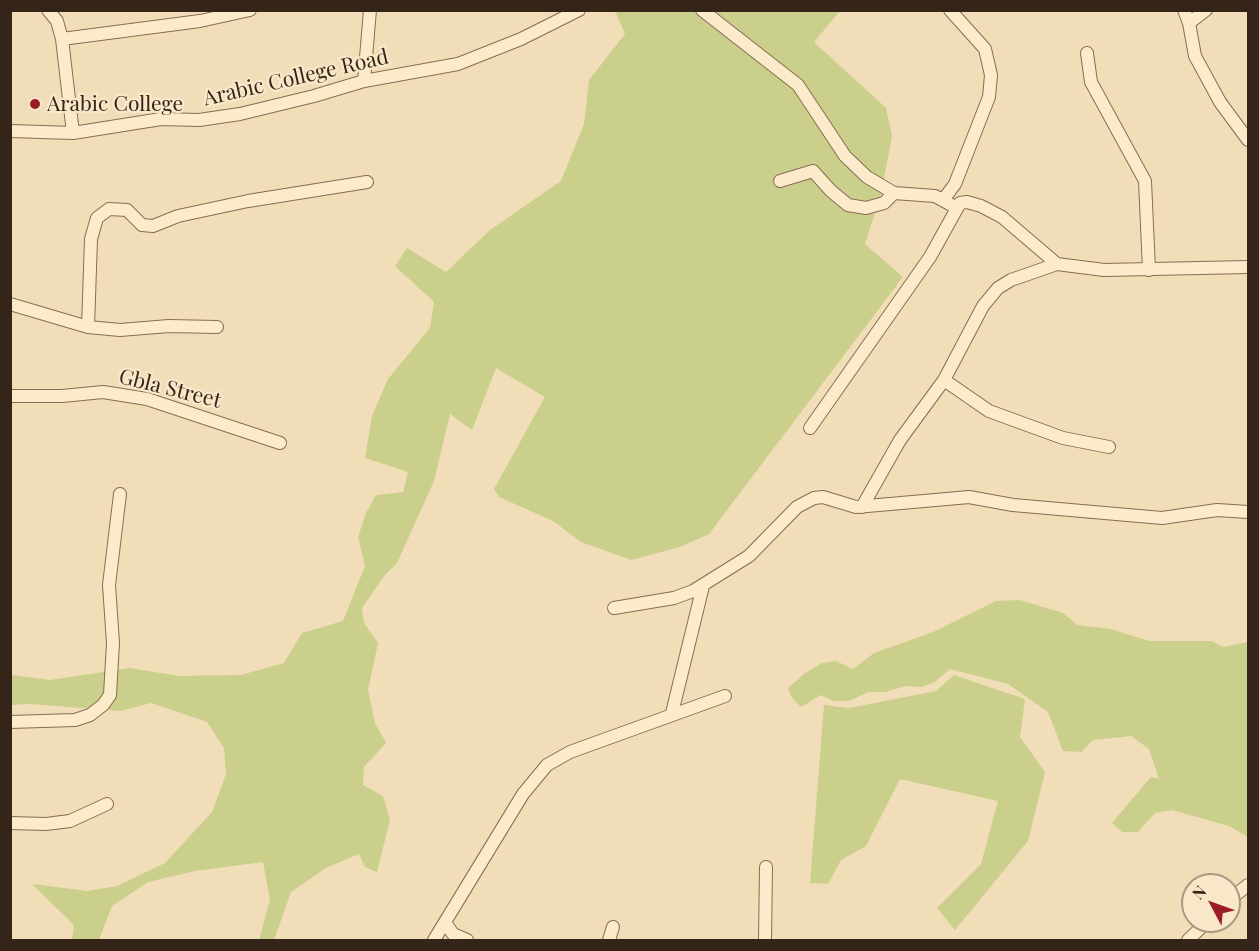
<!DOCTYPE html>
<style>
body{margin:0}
#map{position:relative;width:1259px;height:951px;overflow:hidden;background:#f1ddb8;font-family:"Playfair Display",serif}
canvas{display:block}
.frame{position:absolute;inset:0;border:12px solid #352519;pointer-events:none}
.north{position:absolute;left:1181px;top:873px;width:60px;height:60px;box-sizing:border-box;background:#f8e7c8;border:2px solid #aa9982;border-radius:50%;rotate:311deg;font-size:16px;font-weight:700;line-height:24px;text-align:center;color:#352519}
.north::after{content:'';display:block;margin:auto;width:21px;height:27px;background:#9b1e26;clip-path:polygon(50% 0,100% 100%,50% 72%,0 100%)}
</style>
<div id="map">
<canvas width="1259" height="951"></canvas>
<div class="frame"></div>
<div class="north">N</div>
</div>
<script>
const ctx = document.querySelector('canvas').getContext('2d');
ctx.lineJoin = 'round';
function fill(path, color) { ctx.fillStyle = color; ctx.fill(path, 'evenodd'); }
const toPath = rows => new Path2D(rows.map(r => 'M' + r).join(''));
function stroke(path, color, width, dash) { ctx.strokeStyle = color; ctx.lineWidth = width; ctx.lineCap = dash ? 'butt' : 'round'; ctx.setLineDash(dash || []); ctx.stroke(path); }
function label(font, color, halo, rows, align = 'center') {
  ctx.font = font + ' "Playfair Display",serif'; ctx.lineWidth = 4.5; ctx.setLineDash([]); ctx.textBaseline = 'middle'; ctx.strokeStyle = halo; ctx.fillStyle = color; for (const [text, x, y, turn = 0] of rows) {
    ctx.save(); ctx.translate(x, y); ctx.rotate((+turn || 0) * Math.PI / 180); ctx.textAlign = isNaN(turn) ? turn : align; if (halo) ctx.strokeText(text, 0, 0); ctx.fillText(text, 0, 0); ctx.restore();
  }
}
fill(toPath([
 [615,11,840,11,814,42,886,108,892,136,881,194,865,244,903,277,709,534,680,547,631,560,581,542,553,521,499,497,494,489,545,397,496,368,472,430,450,414,434,481,397,563,384,576,362,608,364,623,378,643,368,690,375,723,386,743,364,767,363,785,383,796,390,820,377,872,365,867,359,854,326,868,291,892,274,940,259,940,270,900,263,862,195,871,148,882,112,906,99,940,72,940,74,925,32,884,88,891,117,886,165,863,212,812,226,774,224,748,207,722,151,703,120,711,31,704,11,705,11,675,50,680,130,668,179,676,241,675,284,663,302,633,343,621,365,566,358,537,366,513,376,495,403,492,408,472,365,458,372,416,388,379,430,328,434,302,395,266,407,248,446,272,490,230,561,181,584,124,589,80,625,34],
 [1020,600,1063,613,1078,625,1111,629,1149,641,1212,641,1223,647,1248,642,1248,837,1229,826,1172,810,1155,813,1138,832,1122,832,1112,823,1151,777,1159,779,1149,749,1131,736,1093,740,1081,752,1063,751,1048,712,1008,684,950,669,935,682,922,687,906,686,885,692,868,692,849,701,833,701,821,695,801,707,792,698,788,688,805,673,822,663,836,661,853,669,874,653,933,632,996,601],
 [954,675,1025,699,1020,737,1045,772,1028,841,955,930,937,908,981,864,998,801,900,779,866,846,841,860,828,884,810,883,824,705,849,708,936,691]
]), '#cbcf8c');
const minor = toPath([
 [48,10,57,21,62,39,73,133],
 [702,10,798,85,845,156,867,177,894,193,935,196,957,208],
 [1184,10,1189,23],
 [1206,10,1189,23,1195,56,1220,102,1248,140],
 [62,39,200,21,250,10],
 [1087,53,1091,82,1145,181,1149,270],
 [364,81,370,10],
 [10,131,73,133,161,119,199,120,240,114,314,96,364,81,458,64,521,39,579,10],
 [780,181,813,171,831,191,848,205,866,208,884,203,894,193],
 [943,200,955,184,989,97,991,75,985,49,950,10],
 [10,304,88,327,120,330,169,326,217,327],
 [88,327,91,239,97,218,109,209,127,210,142,225,153,226,178,216,248,201,367,182],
 [944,380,989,411,1063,438,1109,447],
 [10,396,62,396,103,392,147,399,280,443],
 [810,428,930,257,960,203,967,202,981,206,1002,217,1057,264],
 [862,507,900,440,944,380,983,306,998,288,1011,280,1057,264,1104,270,1248,267],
 [614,608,674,598,693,591,749,556,797,507,814,498,823,497,856,507,969,497,1013,505,1162,518,1217,510,1248,512],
 [672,713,703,586],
 [10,722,75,720,90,715,103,705,110,695,113,643,109,585,120,494],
 [10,823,46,824,70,821,107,804],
 [1229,900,1248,885],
 [446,924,453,934,467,940],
 [434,940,523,794,547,765,570,752,725,696],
 [609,940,613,927],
 [765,940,766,867],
 [1188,940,1208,921]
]);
stroke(minor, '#886c52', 14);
stroke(minor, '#fcebcb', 12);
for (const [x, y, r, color] of [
 [35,104,6,"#9b1e26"]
]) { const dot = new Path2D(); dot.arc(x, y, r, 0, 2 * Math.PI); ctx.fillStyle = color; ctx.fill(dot); stroke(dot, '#f8e7c8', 2); }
label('21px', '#352519', '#f8e7c8', [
 ["Arabic College Road",296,78,-13],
 ["Gbla Street",170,389,14]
]);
label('21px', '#352519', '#f8e7c8', [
 ["Arabic College",47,104]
], 'left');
</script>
